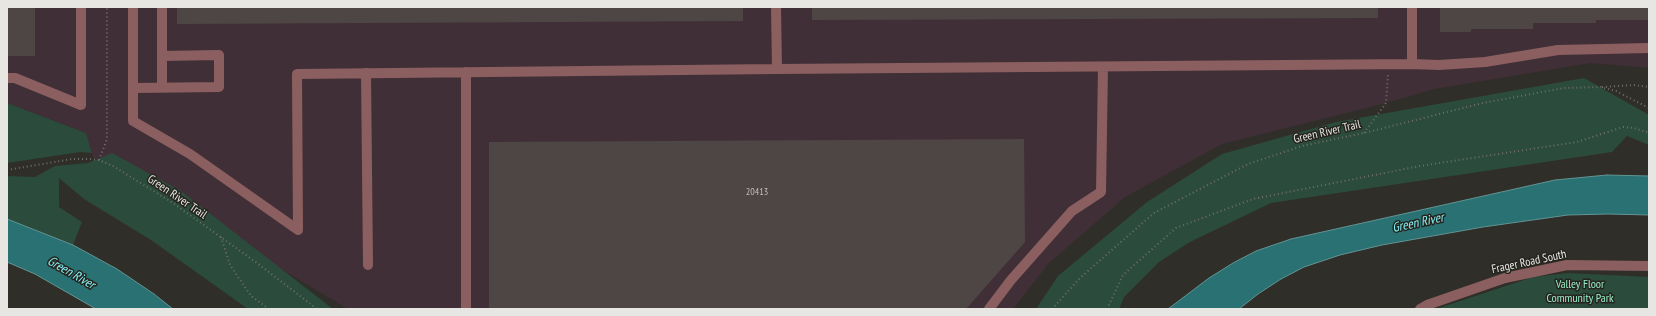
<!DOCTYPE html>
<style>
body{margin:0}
#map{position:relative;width:1656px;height:316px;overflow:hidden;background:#302e28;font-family:"PT Sans Narrow",sans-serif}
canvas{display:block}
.frame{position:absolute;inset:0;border:8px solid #e7e6e2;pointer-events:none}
</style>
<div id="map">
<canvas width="1656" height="316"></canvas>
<div class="frame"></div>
</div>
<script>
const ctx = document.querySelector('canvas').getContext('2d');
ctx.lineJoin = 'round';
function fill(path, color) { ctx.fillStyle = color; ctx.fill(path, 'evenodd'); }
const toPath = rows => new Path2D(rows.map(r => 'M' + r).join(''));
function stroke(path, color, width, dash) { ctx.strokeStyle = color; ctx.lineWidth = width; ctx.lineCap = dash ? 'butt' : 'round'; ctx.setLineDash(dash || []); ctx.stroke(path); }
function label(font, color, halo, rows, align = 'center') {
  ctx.font = font + ' "PT Sans Narrow",sans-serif'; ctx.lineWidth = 3; ctx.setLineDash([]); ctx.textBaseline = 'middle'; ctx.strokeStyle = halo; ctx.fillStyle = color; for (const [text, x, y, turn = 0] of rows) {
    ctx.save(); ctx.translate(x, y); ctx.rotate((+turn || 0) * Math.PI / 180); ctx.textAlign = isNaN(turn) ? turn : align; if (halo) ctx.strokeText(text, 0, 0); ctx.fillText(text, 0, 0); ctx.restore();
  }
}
fill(toPath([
 [7,7,1649,7,1649,68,1590,63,1434,89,1386,103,1222,144,1125,197,1049,263,1013,309,348,309,93,157,86,133,7,103]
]), '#412f38');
fill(toPath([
 [1584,78,1649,115,1649,145,1627,136,1612,152,1271,203,1190,242,1159,262,1124,297,1119,309,1036,309,1058,276,1147,202,1222,154,1336,122],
 [7,103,86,133,92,153,80,152,7,163],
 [112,153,181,191,333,309,248,309,151,240,84,199,59,178,59,207,82,222,73,245,7,219,7,176,35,177,55,166,88,163],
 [1568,273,1649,277,1649,309,1436,309,1533,277]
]), '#2b4b3d');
const water = toPath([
 [1607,175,1649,176,1649,215,1608,214,1568,215,1483,227,1382,245,1340,255,1304,267,1281,279,1258,294,1239,309,1168,309,1209,278,1233,263,1256,251,1291,239,1555,180,1607,175],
 [7,219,73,245,117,269,154,294,173,309,96,309,35,274,7,262,7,219]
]);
fill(water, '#297172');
stroke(water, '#629494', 1);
fill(toPath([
 [7,7,35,7,35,56,7,56],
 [177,7,743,7,743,21,177,24],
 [812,7,1378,7,1378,18,812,20],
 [1440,7,1649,7,1649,20,1596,20,1596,23,1533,23,1533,29,1471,29,1471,32,1440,32],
 [1024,139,1025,242,966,309,489,309,489,142]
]), '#4e4645');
stroke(toPath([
 [1602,87,1633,85,1649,87],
 [1364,133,1386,103,1388,75],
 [99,160,107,139,107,7],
 [7,170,72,159,89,159,99,160,113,166,173,203,257,263,317,309],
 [221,237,230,265,251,296,269,309],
 [1052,309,1080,278,1154,213,1248,164,1302,146,1364,133,1483,103,1564,88,1601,87,1616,91,1649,108],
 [1107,309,1123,275,1176,228,1253,199,1420,166,1577,142,1623,127,1634,128,1649,133]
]), '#716f6a', 2, [1, 3]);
stroke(toPath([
 [133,7,133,121,190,154,298,230,297,74,777,69],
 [162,7,162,87],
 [776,7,777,69,1412,64,1412,7],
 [1412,64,1439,65,1485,62,1558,50,1649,48],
 [366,73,368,265],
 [7,78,15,78,81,105,81,7],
 [134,88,219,87,219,55,162,56],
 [466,309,466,72],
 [989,309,1011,280,1072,211,1101,192,1103,67],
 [1420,309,1427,305,1505,278,1567,265,1649,266]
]), '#8b5f5f', 10);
label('10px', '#c1bebb', null, [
 ["20413",757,192]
]);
label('12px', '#e7e6e2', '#26241e', [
 ["Green River Trail",1327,132,-13],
 ["Green River Trail",177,197,34],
 ["Frager Road South",1529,262,-12]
]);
label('12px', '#98edc7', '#26241e', [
 ["Valley Floor",1580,285],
 ["Community Park",1580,299]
]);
label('italic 13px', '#86f2f5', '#26241e', [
 ["Green River",1418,223,-12],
 ["Green River",71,273,30]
]);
</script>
